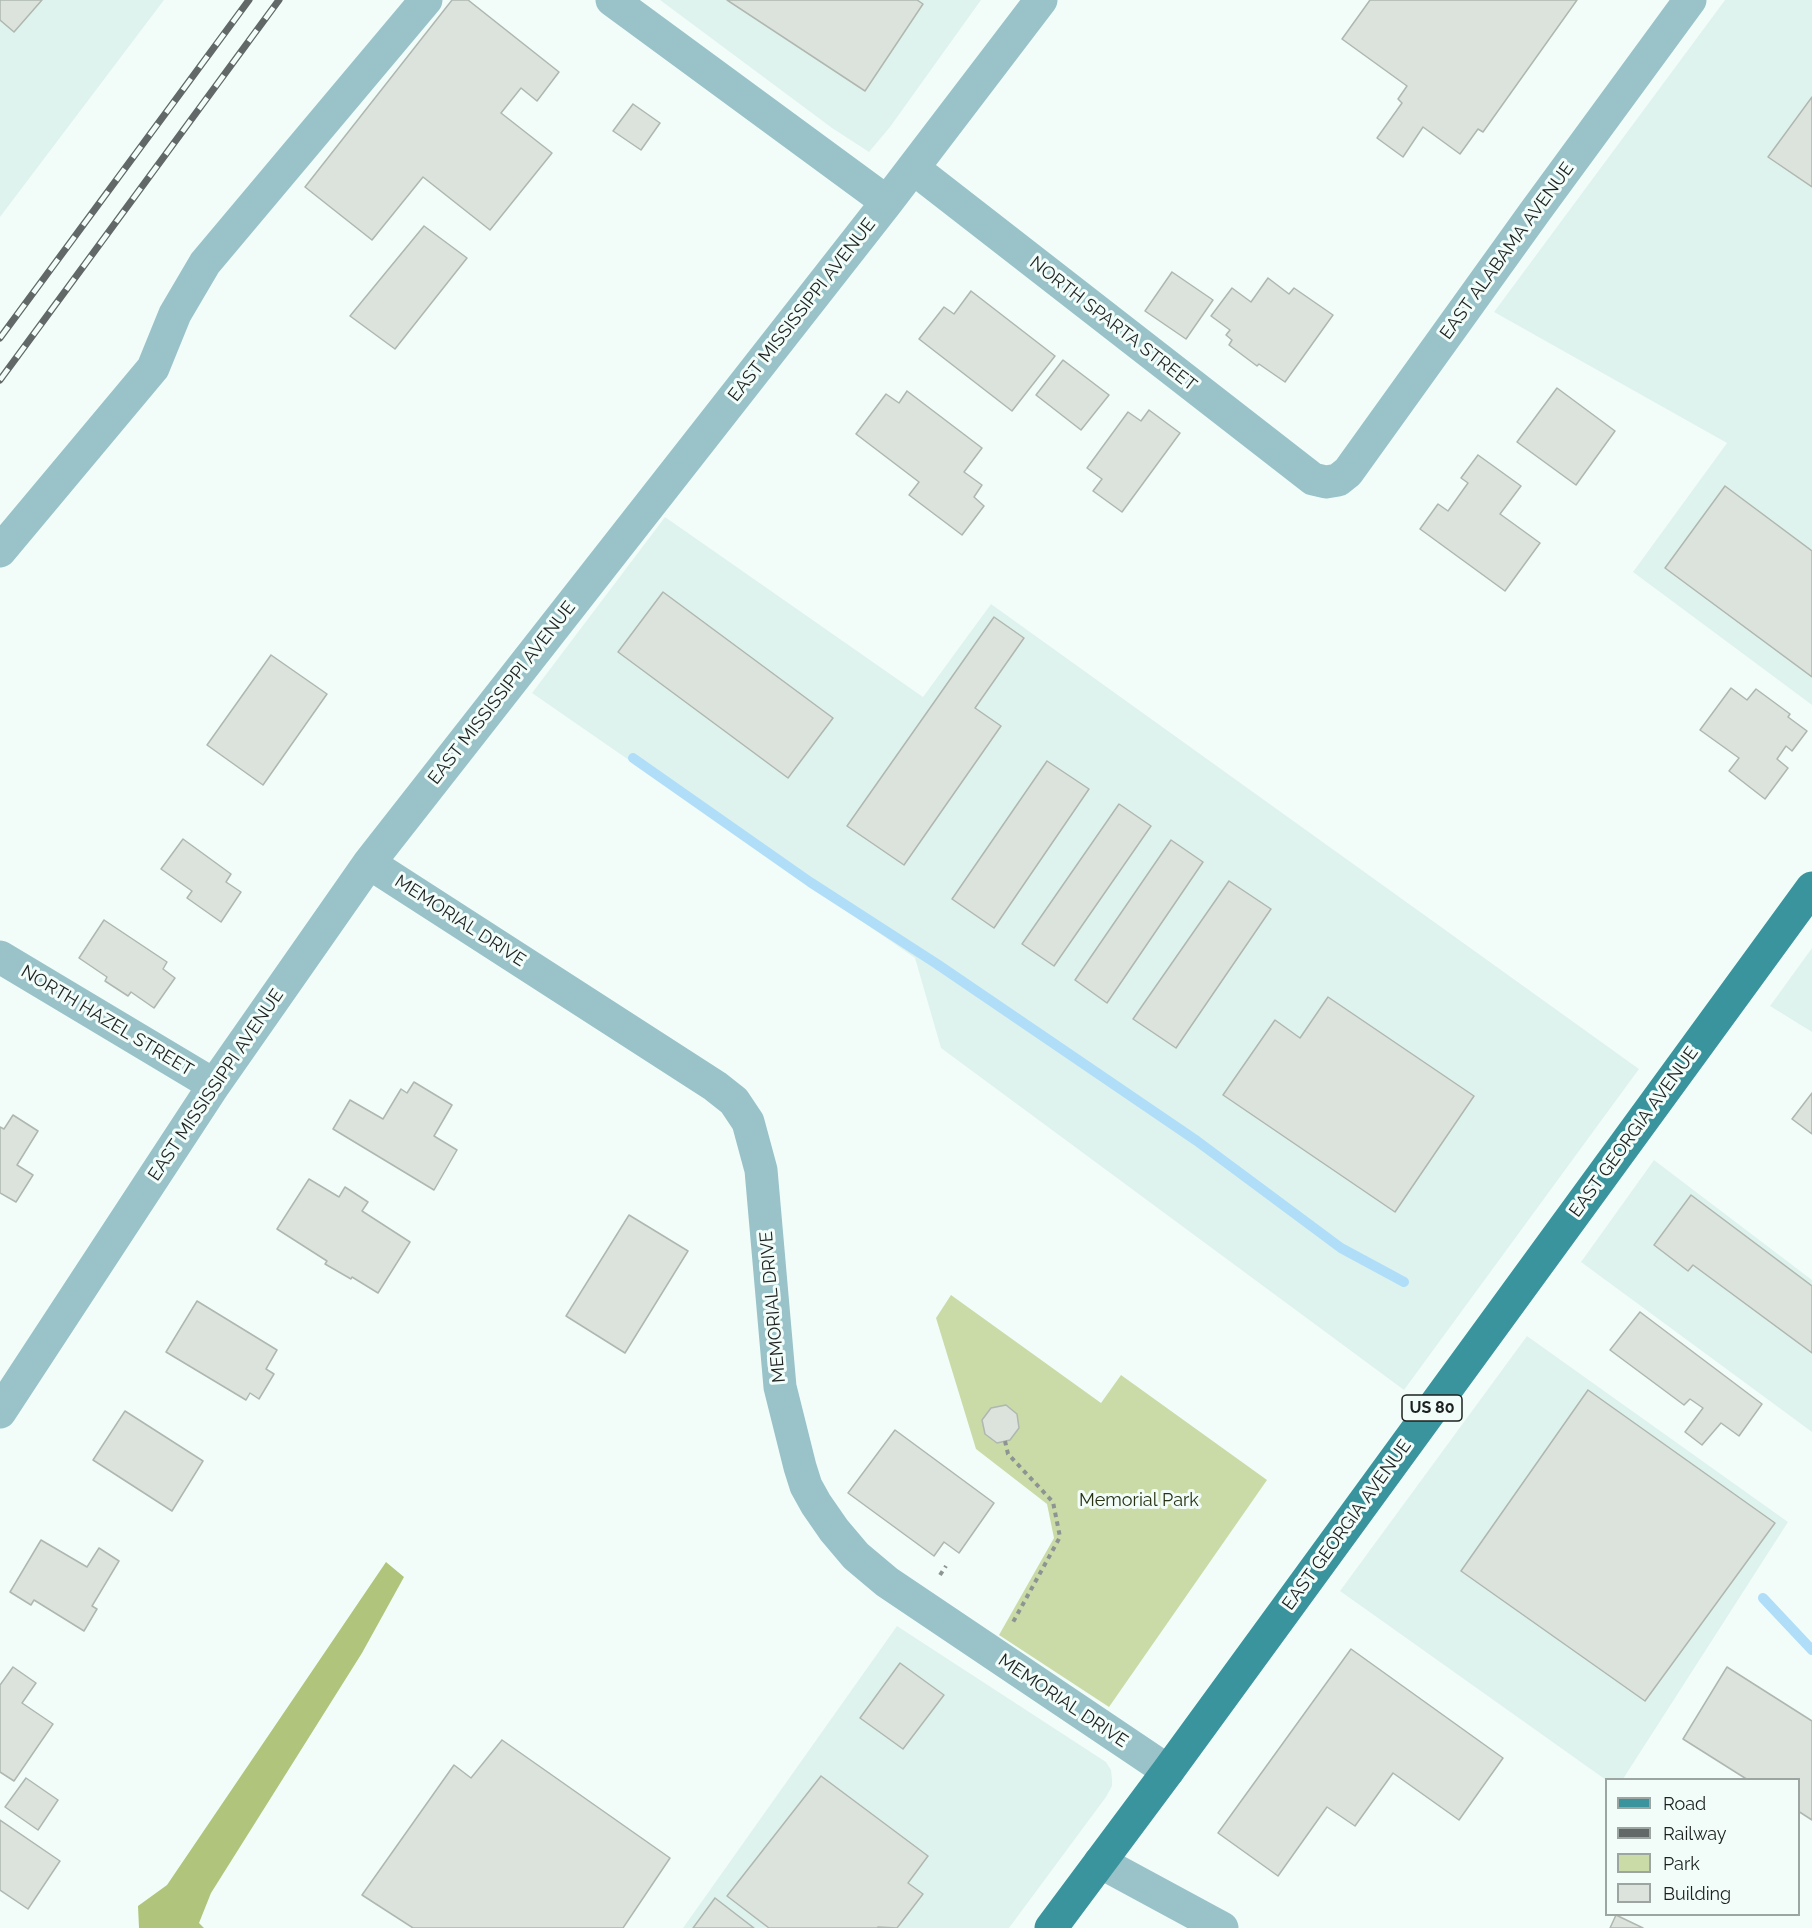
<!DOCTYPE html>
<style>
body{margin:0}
#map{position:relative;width:1812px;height:1928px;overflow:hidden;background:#f2fdfa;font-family:Raleway,sans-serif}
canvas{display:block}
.legend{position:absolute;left:1605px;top:1778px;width:195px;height:138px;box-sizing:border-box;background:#f2fdfa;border:2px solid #9ca5a2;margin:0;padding:8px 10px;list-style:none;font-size:18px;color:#1c201f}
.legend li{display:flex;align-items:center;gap:12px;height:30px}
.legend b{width:30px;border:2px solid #9ca5a2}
</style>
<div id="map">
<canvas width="1812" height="1928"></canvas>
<ul class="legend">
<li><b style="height:8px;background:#39949e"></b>Road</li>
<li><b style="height:8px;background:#626867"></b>Railway</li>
<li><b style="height:16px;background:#cbdba8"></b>Park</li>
<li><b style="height:16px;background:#dbe3dc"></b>Building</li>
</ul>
</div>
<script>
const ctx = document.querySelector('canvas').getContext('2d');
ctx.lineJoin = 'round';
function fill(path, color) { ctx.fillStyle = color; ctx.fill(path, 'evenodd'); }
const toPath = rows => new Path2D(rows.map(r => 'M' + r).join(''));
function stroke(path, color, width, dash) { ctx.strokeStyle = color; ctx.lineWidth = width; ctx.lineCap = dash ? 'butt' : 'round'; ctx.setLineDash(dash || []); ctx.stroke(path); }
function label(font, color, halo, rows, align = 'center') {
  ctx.font = font + ' Raleway,sans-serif'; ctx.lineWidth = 6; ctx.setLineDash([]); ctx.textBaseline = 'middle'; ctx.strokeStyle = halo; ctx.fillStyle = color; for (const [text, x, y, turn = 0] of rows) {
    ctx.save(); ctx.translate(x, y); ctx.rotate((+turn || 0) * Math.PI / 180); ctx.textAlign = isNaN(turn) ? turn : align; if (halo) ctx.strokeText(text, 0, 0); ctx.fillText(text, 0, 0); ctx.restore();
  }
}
fill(toPath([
 [0,0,164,0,0,217],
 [660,0,981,0,890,127,869,152,832,128],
 [1725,0,1812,0,1812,705,1633,572,1727,443,1494,312],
 [665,517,923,697,991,604,1639,1069,1404,1390,941,1048,915,958,532,693],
 [1812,948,1812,1032,1770,1006],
 [1654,1160,1812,1280,1812,1432,1581,1262],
 [1527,1336,1788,1522,1623,1779,1606,1780,1340,1591],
 [897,1626,1106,1762,1111,1770,1112,1779,1112,1786,1106,1797,1009,1928,683,1928]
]), '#dff3ee');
fill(toPath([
 [951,1295,1101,1403,1121,1375,1267,1480,1109,1707,999,1635,1054,1538,1047,1504,976,1449,936,1318]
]), '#cbdba8');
fill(toPath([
 [386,1562,404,1577,362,1653,211,1893,199,1923,204,1928,139,1928,138,1906,167,1885]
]), '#b0c57b');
stroke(toPath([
 [633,758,810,882,937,964,1197,1141,1341,1248,1404,1282],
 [1763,1598,1812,1650]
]), '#b0def9', 10);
const building = toPath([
 [0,0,42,0,14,32,0,20,0,0],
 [452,0,468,0,559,72,537,101,521,88,501,113,552,153,490,230,423,177,372,240,305,187,452,0],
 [727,0,917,0,923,4,865,91,727,0],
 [1370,0,1577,0,1483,132,1478,129,1460,154,1423,127,1403,157,1377,138,1402,103,1398,99,1407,86,1342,39,1370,0],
 [1812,97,1812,187,1768,157,1812,97],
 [633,104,660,123,641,150,613,131,633,104],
 [424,226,467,258,395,349,350,316,424,226],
 [1172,272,1213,300,1186,339,1145,311,1172,272],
 [1268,278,1289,294,1294,288,1333,315,1285,382,1259,364,1257,366,1229,345,1232,340,1226,335,1230,330,1211,316,1232,288,1251,302,1268,278],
 [971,291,1055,356,1012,411,919,339,944,307,954,314,971,291],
 [1063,360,1109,395,1081,430,1036,395,1063,360],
 [1557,388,1615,431,1576,485,1517,442,1557,388],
 [907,391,982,448,964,472,982,485,974,497,984,506,962,535,909,495,919,482,856,434,886,394,899,403,907,391],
 [1149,410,1180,433,1122,512,1093,491,1102,479,1087,468,1128,412,1141,421,1149,410],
 [1478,455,1521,486,1500,514,1540,543,1505,591,1420,529,1438,504,1448,511,1468,483,1461,478,1478,455],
 [1725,486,1812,551,1812,677,1665,568,1725,486],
 [663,592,833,718,788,778,618,652,663,592],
 [994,617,1024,638,975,708,1001,726,904,865,847,826,994,617],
 [271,655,327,694,263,785,207,745,271,655],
 [1731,688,1747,700,1756,689,1790,714,1788,717,1807,731,1792,751,1786,746,1777,759,1788,768,1765,799,1729,771,1739,758,1700,730,1731,688],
 [1047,761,1089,789,994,928,952,899,1047,761],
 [1119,804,1151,826,1054,966,1022,944,1119,804],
 [183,839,231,874,226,882,241,892,221,922,187,898,192,891,161,869,183,839],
 [1171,840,1203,862,1107,1003,1075,980,1171,840],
 [1229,881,1271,909,1176,1048,1133,1019,1229,881],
 [104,920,167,962,163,969,175,978,154,1008,131,992,128,996,105,981,107,977,79,958,104,920],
 [1328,997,1474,1096,1395,1212,1223,1095,1275,1020,1300,1038,1328,997],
 [414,1082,452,1105,434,1136,457,1150,434,1190,333,1129,350,1100,383,1119,401,1089,407,1093,414,1082],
 [1812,1093,1812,1134,1792,1119,1812,1093],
 [13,1115,38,1131,17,1165,33,1175,16,1202,0,1193,0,1127,4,1129,13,1115],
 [309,1179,339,1197,345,1187,368,1202,362,1211,410,1242,378,1293,352,1277,351,1279,325,1264,327,1261,277,1229,309,1179],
 [1691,1195,1812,1286,1812,1353,1693,1265,1688,1271,1654,1245,1691,1195],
 [629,1215,688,1251,625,1353,566,1316,629,1215],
 [197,1301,277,1350,266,1369,274,1374,259,1399,250,1393,246,1400,166,1352,197,1301],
 [1640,1312,1762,1404,1739,1436,1721,1423,1702,1445,1685,1432,1703,1408,1690,1399,1684,1405,1610,1350,1640,1312],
 [1588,1390,1775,1523,1645,1701,1461,1571,1588,1390],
 [1006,1405,1017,1414,1019,1428,1010,1440,997,1443,985,1434,982,1420,991,1408,1006,1405],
 [125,1411,203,1461,172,1511,93,1460,125,1411],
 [895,1430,994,1503,959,1553,944,1542,934,1556,848,1493,895,1430],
 [41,1540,87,1567,99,1548,119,1561,92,1606,97,1609,84,1631,34,1600,31,1605,10,1592,41,1540],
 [1351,1649,1503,1758,1459,1820,1393,1773,1355,1826,1327,1807,1278,1876,1218,1833,1351,1649],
 [900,1663,944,1695,903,1749,860,1718,900,1663],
 [13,1667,36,1683,22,1703,53,1724,14,1781,0,1772,0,1685,13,1667],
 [1727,1667,1812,1721,1812,1820,1798,1811,1798,1780,1748,1780,1683,1739,1727,1667],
 [502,1740,670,1858,623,1928,413,1928,362,1895,454,1765,471,1778,502,1740],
 [821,1776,928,1856,908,1883,923,1894,897,1928,878,1927,877,1928,769,1928,727,1896,821,1776],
 [26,1778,58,1800,38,1830,5,1807,26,1778],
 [0,1820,60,1861,28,1909,0,1890,0,1820],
 [715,1898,754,1928,693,1928,715,1898],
 [1616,1915,1643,1928,1610,1928,1616,1915]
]);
fill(building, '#dbe3dc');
stroke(building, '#afb7b0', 1.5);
stroke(toPath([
 [1005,1441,1008,1454,1053,1502,1060,1537,1012,1624],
 [940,1575,946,1566]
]), '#8d9492', 4, [4.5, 4.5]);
stroke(toPath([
 [612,0,887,202],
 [913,168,1313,479,1326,482,1338,480,1348,472,1534,213,1690,0],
 [0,551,153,368,175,314,205,263,426,0],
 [369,863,715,1086,734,1101,748,1122,761,1170,780,1387,800,1467,806,1486,816,1504,834,1530,856,1556,887,1582,1168,1771],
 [0,957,214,1085],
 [0,1412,214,1085,369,863,887,202,1041,0],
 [1100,1862,1222,1928]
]), '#99c3c9', 33);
stroke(toPath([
 [1051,1928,1168,1771,1812,888]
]), '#39949e', 33);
const rail = toPath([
 [0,338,249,0],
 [0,380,279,0]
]);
stroke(rail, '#626867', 7);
stroke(rail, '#f2fdfa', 4.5, [14]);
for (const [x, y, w] of [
 [1432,1408,60]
]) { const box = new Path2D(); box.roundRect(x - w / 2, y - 13, w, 26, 4.5); ctx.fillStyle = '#f2fdfa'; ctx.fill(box); stroke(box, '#1c201f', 1.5); }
label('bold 16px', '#1c201f', null, [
 ["US 80",1432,1408]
]);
label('18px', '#1c201f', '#f2fdfa', [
 ["EAST ALABAMA AVENUE",1507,251,-54],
 ["EAST MISSISSIPPI AVENUE",802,310,-52],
 ["NORTH SPARTA STREET",1113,324,38],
 ["EAST MISSISSIPPI AVENUE",502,693,-52],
 ["MEMORIAL DRIVE",460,921,33],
 ["NORTH HAZEL STREET",107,1021,31],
 ["EAST MISSISSIPPI AVENUE",216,1085,-56],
 ["EAST GEORGIA AVENUE",1634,1132,-54],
 ["MEMORIAL DRIVE",773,1307,-95],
 ["EAST GEORGIA AVENUE",1347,1525,-54],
 ["MEMORIAL DRIVE",1063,1701,34]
]);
label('18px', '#293212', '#f2fdfa', [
 ["Memorial Park",1139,1501]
]);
</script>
